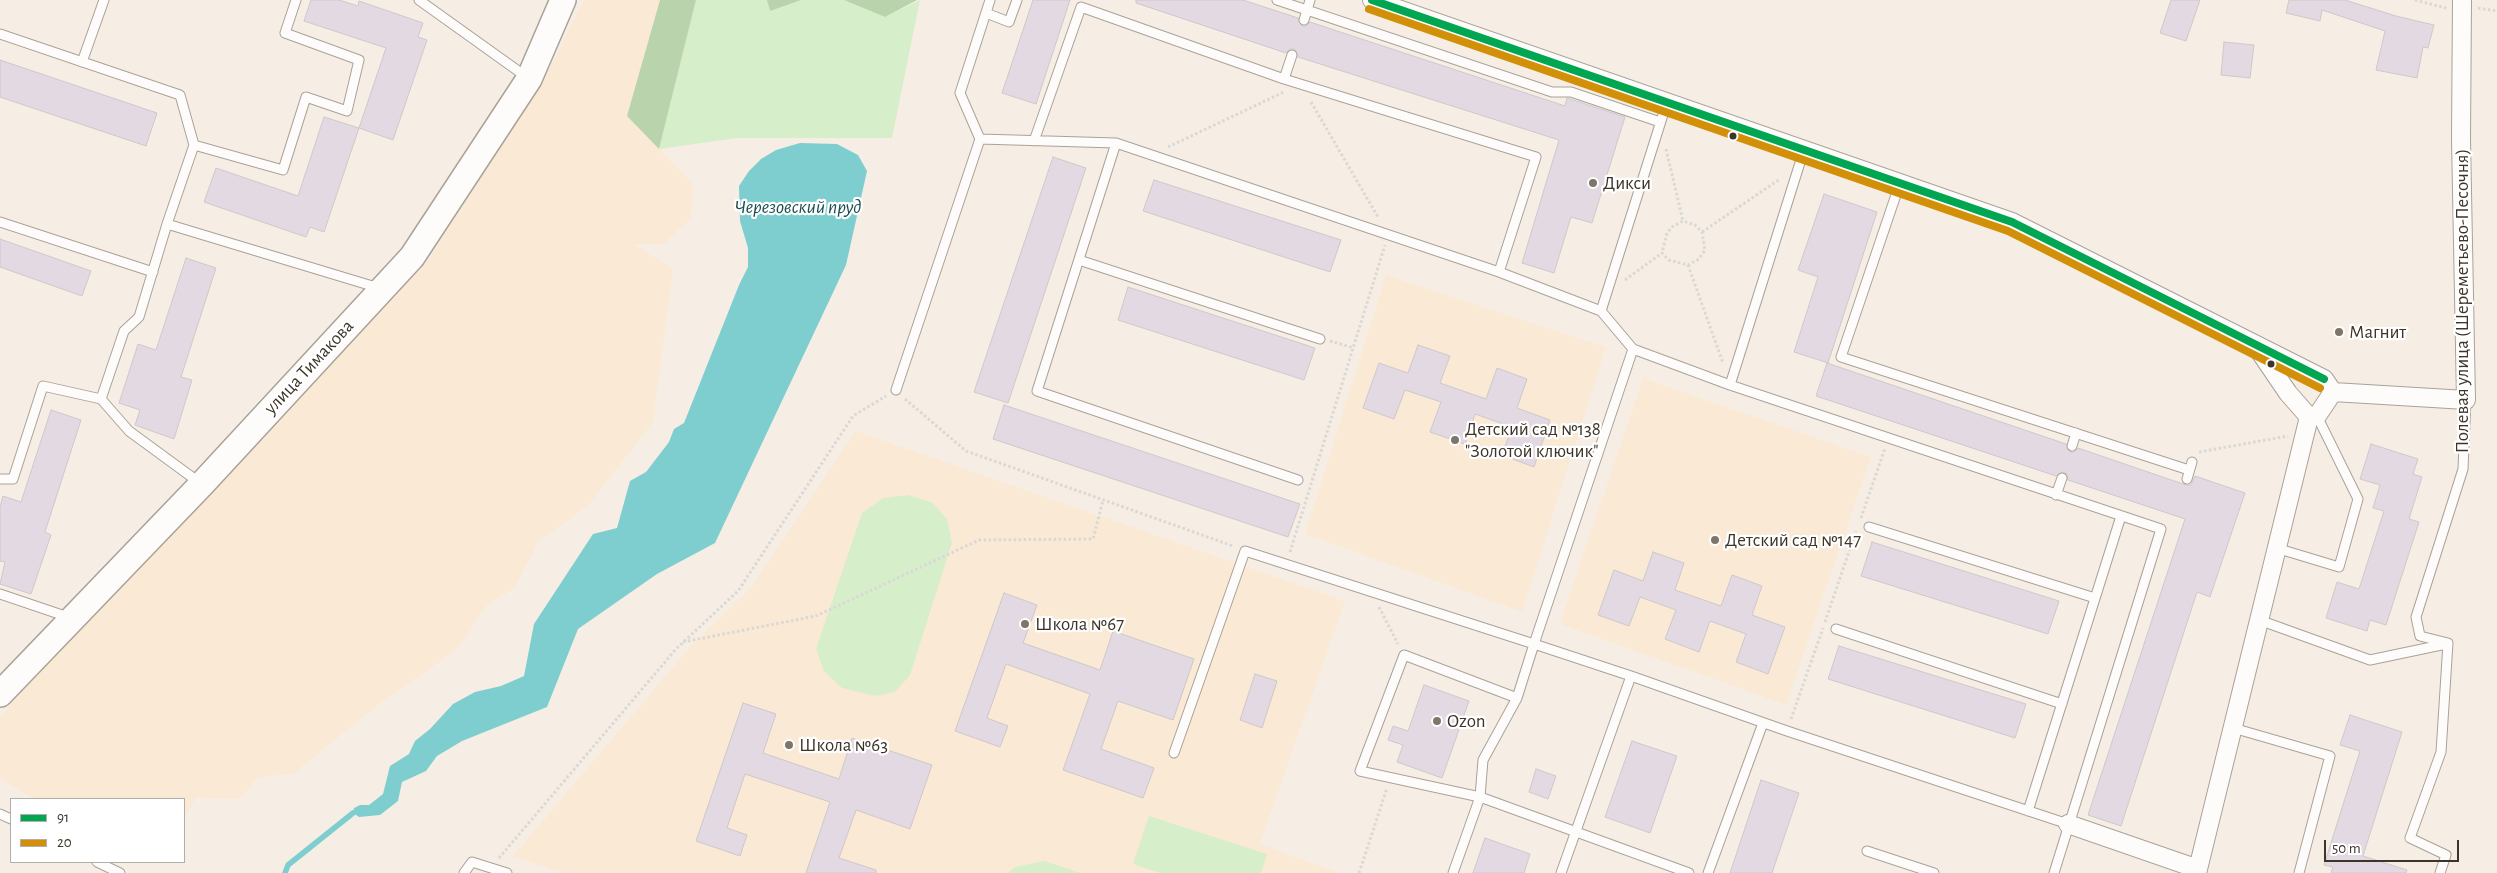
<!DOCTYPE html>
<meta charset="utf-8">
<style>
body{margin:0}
#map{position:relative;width:2497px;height:873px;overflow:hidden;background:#f6eee4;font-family:"Alegreya Sans",sans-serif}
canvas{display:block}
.legend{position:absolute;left:10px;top:798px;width:175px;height:65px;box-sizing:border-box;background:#fff;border:1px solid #b2aea9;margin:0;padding:6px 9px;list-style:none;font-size:15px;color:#3e3529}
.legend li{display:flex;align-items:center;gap:10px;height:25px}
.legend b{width:25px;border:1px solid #b2aea9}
.scale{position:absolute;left:2324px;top:840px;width:135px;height:22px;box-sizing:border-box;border:2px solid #3e3529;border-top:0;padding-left:6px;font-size:15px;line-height:18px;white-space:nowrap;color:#3e3529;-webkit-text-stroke:4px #fff;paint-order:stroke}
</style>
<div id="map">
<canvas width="2497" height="873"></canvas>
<ul class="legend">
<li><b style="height:6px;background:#00a651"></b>91</li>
<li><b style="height:6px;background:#d28f08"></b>20</li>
</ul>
<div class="scale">50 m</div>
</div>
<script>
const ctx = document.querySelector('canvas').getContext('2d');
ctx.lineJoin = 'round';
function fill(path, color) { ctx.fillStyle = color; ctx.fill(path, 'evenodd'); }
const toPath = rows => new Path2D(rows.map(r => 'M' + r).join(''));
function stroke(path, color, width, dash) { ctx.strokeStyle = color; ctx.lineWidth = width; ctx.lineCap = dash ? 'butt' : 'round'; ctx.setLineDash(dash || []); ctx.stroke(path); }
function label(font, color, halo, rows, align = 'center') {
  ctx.font = font + ' "Alegreya Sans",sans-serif'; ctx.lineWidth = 4.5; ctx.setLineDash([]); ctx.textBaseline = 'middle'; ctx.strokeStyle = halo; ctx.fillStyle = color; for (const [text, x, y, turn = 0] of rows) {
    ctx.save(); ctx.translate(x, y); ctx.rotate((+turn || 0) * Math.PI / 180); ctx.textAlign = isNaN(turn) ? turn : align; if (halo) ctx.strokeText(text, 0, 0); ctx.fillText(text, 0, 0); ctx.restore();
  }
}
fill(toPath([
 [584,0,660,0,628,116,693,184,691,218,664,244,634,244,673,269,653,422,588,506,539,541,515,588,487,605,459,648,377,706,293,774,258,777,240,799,196,798,184,818,184,799,34,799,0,779,0,718,12,702,426,263,543,82],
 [1386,275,1606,347,1522,612,1305,534],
 [1643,378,1871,457,1786,705,1560,624],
 [856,431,1345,601,1260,844,1340,873,562,873,513,856,689,648,750,589]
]), '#faead5');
fill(toPath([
 [696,0,767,0,770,11,801,0,844,0,885,17,920,0,892,138,737,138,659,149],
 [908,495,933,503,947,519,952,543,910,675,895,692,875,696,842,688,824,671,816,649,862,513,883,498],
 [1149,816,1267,854,1261,873,1160,873,1133,864],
 [1044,861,1081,873,1008,873,1015,867]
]), '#d7eeca');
fill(toPath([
 [660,0,696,0,659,149,627,116],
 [767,0,801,0,770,11],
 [844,0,917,0,885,17]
]), '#b9d3ac');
fill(toPath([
 [800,143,837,144,858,155,867,171,846,265,715,543,657,574,578,629,547,707,462,741,437,756,426,771,402,782,398,801,380,815,359,817,353,813,354,808,360,805,369,805,383,794,390,766,409,754,415,741,430,729,453,704,475,692,501,686,524,676,534,624,593,534,617,528,630,481,646,472,669,442,674,429,684,423,739,285,748,267,748,248,740,221,739,186,749,171,761,159,776,150]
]), '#7ececf');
stroke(toPath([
 [285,873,288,865,353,813]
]), '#7ececf', 5.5);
const building = toPath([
 [311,0,339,0,358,6,359,1,423,23,418,37,427,40,393,140,359,128,386,48,304,21,311,0],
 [1033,0,1070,0,1036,104,1002,93,1033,0],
 [1136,0,1243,0,1298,18,1302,26,1306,26,1310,22,1565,106,1567,98,1625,117,1592,223,1571,217,1554,273,1522,263,1559,140,1298,57,1294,49,1290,49,1286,53,1136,3,1136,0],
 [2171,0,2200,0,2186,41,2160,33,2171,0],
 [2289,0,2345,0,2396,16,2434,25,2428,48,2423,47,2417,78,2376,70,2385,31,2322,10,2320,21,2286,13,2289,0],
 [2224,42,2254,45,2250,78,2221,75,2224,42],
 [0,60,157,113,146,146,0,97,0,60],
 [324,117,359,128,324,232,310,227,306,237,204,202,216,168,298,196,324,117],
 [1053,157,1086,168,1008,403,974,392,1053,157],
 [1154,180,1341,240,1330,272,1143,211,1154,180],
 [1824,194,1877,212,1828,363,1794,352,1818,277,1798,270,1824,194],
 [0,239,91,271,82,296,0,267,0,239],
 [186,258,216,268,181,377,192,380,174,439,135,425,140,410,119,403,138,344,156,350,186,258],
 [1128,287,1315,348,1304,380,1118,320,1128,287],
 [1418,345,1450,356,1440,383,1486,399,1497,368,1527,379,1517,408,1550,420,1534,467,1502,455,1512,427,1475,414,1465,444,1430,432,1441,402,1405,390,1394,419,1363,408,1379,363,1408,373,1418,345],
 [1827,363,2066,444,2070,452,2074,452,2078,448,2186,485,2191,485,2195,476,2245,493,2210,597,2197,592,2121,826,2088,815,2185,519,2068,480,2067,474,2064,472,2056,476,1816,396,1827,363],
 [1004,405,1300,504,1288,537,993,439,1004,405],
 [51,410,81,420,45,532,51,535,31,594,0,584,5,562,0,561,0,507,3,496,21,502,51,410],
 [2371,444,2418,459,2413,474,2422,477,2409,519,2419,522,2386,625,2370,620,2367,631,2326,618,2337,582,2359,589,2384,511,2373,508,2380,485,2360,479,2371,444],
 [1872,542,2059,601,2048,634,1861,576,1872,542],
 [1653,552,1684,563,1675,590,1721,606,1732,575,1762,586,1752,615,1785,627,1768,674,1736,662,1746,634,1710,621,1699,652,1665,639,1676,610,1640,597,1629,626,1598,615,1614,570,1643,581,1653,552],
 [1004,593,1037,605,1023,643,1100,670,1113,631,1194,659,1173,720,1118,701,1101,749,1154,768,1143,798,1063,770,1090,694,1006,664,987,718,1008,726,1000,747,955,731,1004,593],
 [1839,646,2026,704,2015,738,1828,679,1839,646],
 [1255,674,1277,681,1262,728,1240,720,1255,674],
 [1424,685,1469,701,1442,778,1397,762,1403,745,1388,740,1393,726,1408,731,1424,685],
 [743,703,776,714,763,753,839,779,852,738,932,765,910,829,856,810,839,858,876,870,876,873,806,873,830,802,745,774,727,828,747,835,740,856,696,841,743,703],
 [2350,715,2402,732,2363,856,2407,870,2406,873,2331,873,2333,867,2324,865,2360,751,2340,745,2350,715],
 [1632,741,1677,756,1650,833,1605,817,1632,741],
 [1536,769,1556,776,1548,799,1529,792,1536,769],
 [1761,780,1799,793,1772,873,1730,873,1761,780],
 [1485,838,1530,854,1524,873,1473,873,1485,838]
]);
fill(building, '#e2d9e3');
stroke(building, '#cec8ca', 1);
const lane = toPath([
 [419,0,528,78],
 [1277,0,1552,92,1571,92,1660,122],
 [986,13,1009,22,1017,0],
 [1304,20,1310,0],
 [0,34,180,95,194,145,167,224,379,288],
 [82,62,104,0],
 [1284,79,1292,55],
 [980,139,1116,143,1499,272],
 [1034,141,1081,7,1284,79,1536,157,1499,272,1601,311],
 [1116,143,1037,391,1298,480],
 [194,145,283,170,306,97,347,111,359,60,285,33,296,0],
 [1804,150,1730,385,2161,529,2054,873],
 [1900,183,1841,357,2189,470],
 [0,222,153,272],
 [167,224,139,317,124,331,101,399,129,431,200,483],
 [1079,260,1320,339],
 [1633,349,1730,385],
 [896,390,980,139,960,93,990,0],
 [2072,446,2076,433],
 [0,479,13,479,43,386,101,399],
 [2187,479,2192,462],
 [2056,495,2062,478],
 [1869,527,2095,598],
 [2276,548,2339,567,2358,499,2317,416],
 [0,594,71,618],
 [2259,620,2370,660,2446,644],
 [1836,629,2062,704],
 [2448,643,2420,636,2416,617,2463,469,2466,400],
 [1631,676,1787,731,2068,824],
 [2233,728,2330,756,2299,873],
 [1174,753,1245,551,1534,644,1517,698,1404,655,1360,771,1480,797,1483,760,1517,698],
 [2028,811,2121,516],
 [0,814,11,819],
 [1867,851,1934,873],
 [97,862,120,873],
 [464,873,472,862,507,873],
 [1453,873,1480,797,1689,873],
 [1561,873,1631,676,1534,644,1633,349,1601,311,1667,102],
 [1708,873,1763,723],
 [2440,873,2446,855,2410,838,2441,752,2448,643]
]);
const street = toPath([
 [1372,0,2012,222,2324,379,2333,392],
 [2256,346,2288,393,2309,417],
 [2333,392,2466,400,2461,139,2462,0],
 [2309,417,2317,416,2333,392],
 [2068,824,2198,869,2309,417]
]);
const secondary = toPath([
 [0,694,202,484,412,257,529,79,563,0]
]);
stroke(lane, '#a9a298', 11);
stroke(street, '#a9a298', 20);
stroke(secondary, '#a9a298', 28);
stroke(toPath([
 [2415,0,2446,8],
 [2478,8,2497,11],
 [1311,102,1378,217],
 [1168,147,1284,92],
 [1666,149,1683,221],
 [1702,232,1780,179],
 [1688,265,1723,363],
 [1625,280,1662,253,1669,260,1688,265,1699,259,1705,250,1702,232,1695,225,1683,221,1672,227,1667,233,1662,253],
 [1330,341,1354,348],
 [905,399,966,451,1233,546],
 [2199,452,2288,436],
 [1861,518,1885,448],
 [1290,552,1385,245],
 [1379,607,1398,644],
 [1825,622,1856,531],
 [683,642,816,616,979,540,1093,539,1103,500],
 [1791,719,1823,628],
 [499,858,676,649,738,591,853,416,886,396],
 [1359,873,1387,788]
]), '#dad8d5', 3, [2.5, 2.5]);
stroke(lane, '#fefcfb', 9);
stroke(street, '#fefcfb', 18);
stroke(secondary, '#fefcfb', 25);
stroke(toPath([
 [1372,0,2012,222,2324,379]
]), '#00a651', 8);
stroke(toPath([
 [1369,9,2008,231,2320,388]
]), '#d28f08', 8);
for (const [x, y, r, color] of [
 [1733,136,4.5,"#3e3529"],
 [1593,183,5,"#7e766a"],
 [2339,332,5,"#7e766a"],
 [2271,364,4.5,"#3e3529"],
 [1455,440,5,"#7e766a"],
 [1715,540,5,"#7e766a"],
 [1025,624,5,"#7e766a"],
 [1437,721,5,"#7e766a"],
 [789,745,5,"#7e766a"]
]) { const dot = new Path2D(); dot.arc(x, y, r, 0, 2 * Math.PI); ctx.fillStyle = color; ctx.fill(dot); stroke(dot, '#fff', 2); }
label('19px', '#3e3529', '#fff', [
 ["Дикси",1603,183],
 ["Магнит",2349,332],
 ["Детский сад №138",1465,429],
 ["\"Золотой ключик\"",1465,451],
 ["Детский сад №147",1725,540],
 ["Школа №67",1035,624],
 ["Ozon",1447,721],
 ["Школа №63",799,745]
], 'left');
label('19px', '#3e3529', '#fff', [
 ["Полевая улица (Шереметьево-Песочня)",2462,301,-90],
 ["улица Тимакова",309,367,-47]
]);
label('italic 20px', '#1c4e51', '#fff', [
 ["Черезовский пруд",798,207]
]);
</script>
